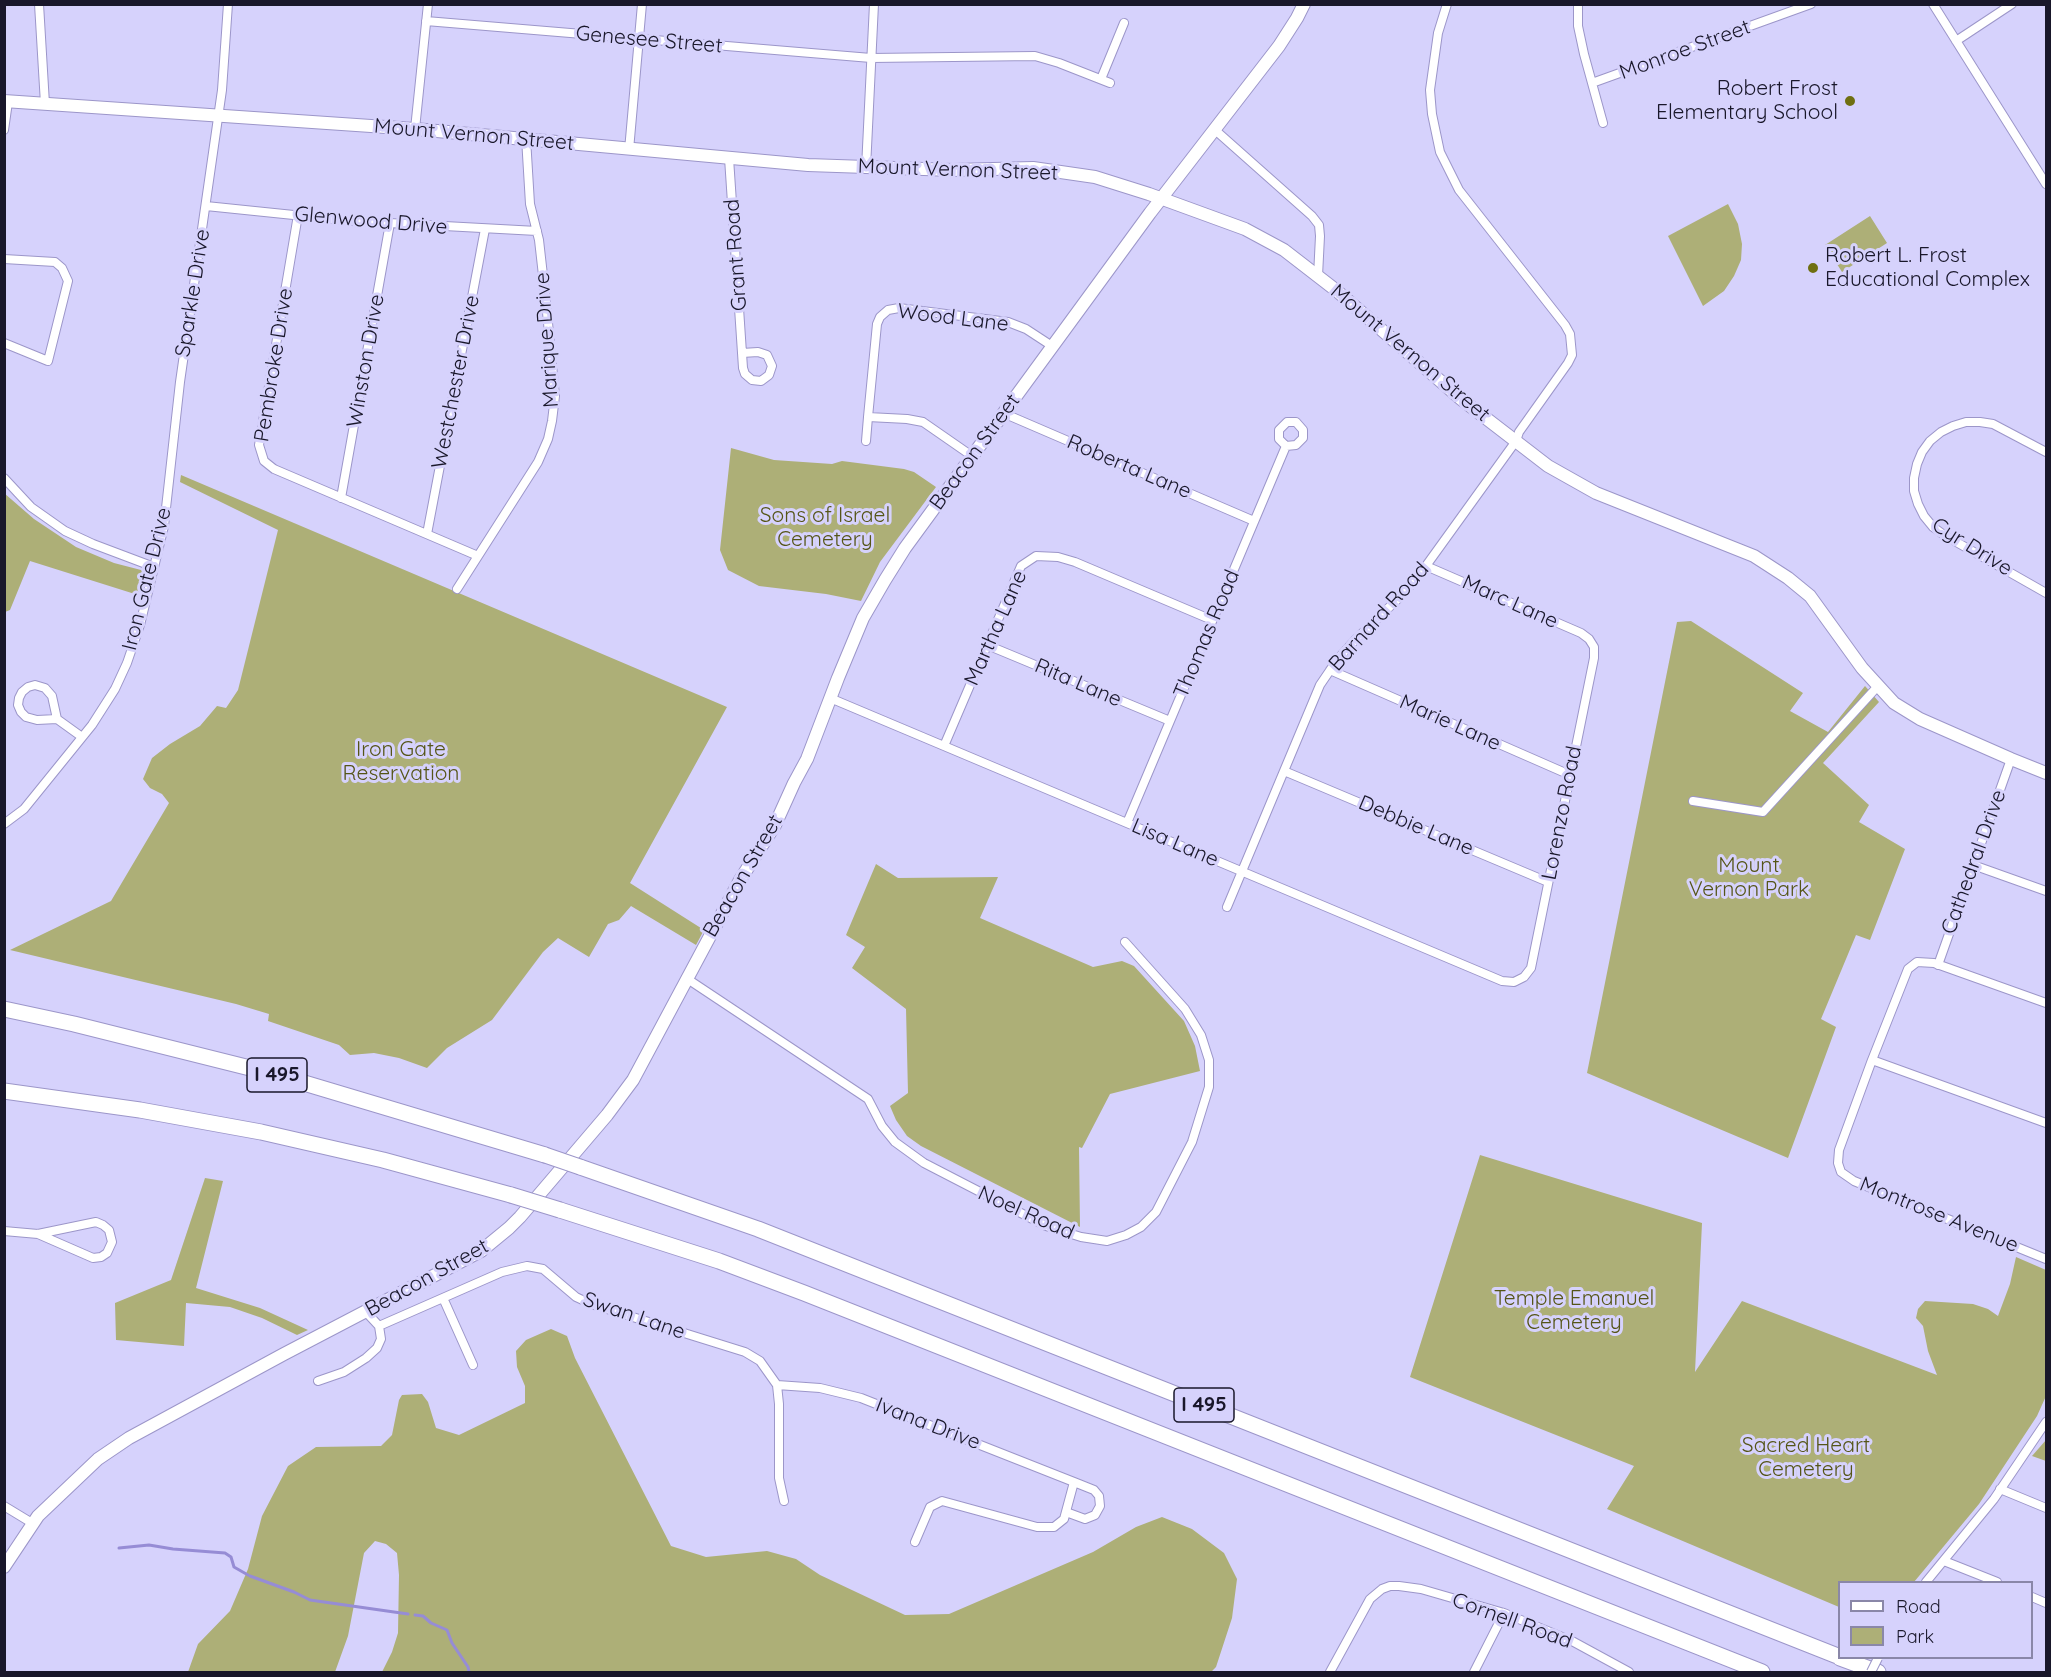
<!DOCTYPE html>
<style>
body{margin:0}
#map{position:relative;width:2051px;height:1677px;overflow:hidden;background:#d6d2fc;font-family:Quicksand,sans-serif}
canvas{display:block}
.frame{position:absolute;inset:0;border:6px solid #19172a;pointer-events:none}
.legend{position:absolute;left:1838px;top:1581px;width:195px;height:78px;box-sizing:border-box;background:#d6d2fc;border:2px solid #8a87a8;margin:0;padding:8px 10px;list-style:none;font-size:18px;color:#19172a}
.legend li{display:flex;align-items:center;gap:12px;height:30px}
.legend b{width:30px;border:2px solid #8a87a8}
</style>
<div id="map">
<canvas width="2051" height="1677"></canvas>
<div class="frame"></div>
<ul class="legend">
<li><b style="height:8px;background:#fff"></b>Road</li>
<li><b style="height:16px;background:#adaf77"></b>Park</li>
</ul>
</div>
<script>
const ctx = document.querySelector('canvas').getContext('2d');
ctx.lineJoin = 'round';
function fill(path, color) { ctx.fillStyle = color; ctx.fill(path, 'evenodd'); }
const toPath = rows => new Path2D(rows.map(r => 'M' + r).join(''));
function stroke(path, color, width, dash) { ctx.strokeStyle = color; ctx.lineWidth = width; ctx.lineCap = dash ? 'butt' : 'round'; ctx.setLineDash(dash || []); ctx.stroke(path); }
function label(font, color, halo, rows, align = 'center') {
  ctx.font = font + ' Quicksand,sans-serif'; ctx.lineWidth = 6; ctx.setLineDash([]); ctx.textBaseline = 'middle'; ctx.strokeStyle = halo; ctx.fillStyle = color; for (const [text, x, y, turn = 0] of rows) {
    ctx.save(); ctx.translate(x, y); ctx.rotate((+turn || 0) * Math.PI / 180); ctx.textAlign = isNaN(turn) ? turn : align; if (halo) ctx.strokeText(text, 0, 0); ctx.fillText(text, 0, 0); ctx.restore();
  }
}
fill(toPath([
 [1728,204,1738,224,1742,244,1741,260,1734,276,1724,291,1703,306,1668,236],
 [1870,216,1887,243,1842,272,1825,245],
 [731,448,774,460,832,464,842,461,904,469,914,472,936,487,880,562,861,601,826,594,759,586,728,570,720,550],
 [181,475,727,707,630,883,704,930,696,945,631,906,619,920,608,924,589,957,558,938,543,952,492,1020,447,1048,427,1068,399,1058,374,1053,350,1055,339,1045,268,1021,269,1014,236,1004,10,950,111,901,169,803,162,794,150,788,143,779,152,758,170,744,200,726,217,706,226,708,238,690,278,530,180,482],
 [4,493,34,519,76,547,114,563,141,570,143,574,138,595,30,561,10,610,5,612],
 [1691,621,1803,693,1790,711,1828,732,1865,686,1879,702,1823,763,1869,805,1859,822,1905,849,1870,940,1856,935,1821,1019,1836,1027,1788,1158,1587,1073,1677,622],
 [876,864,898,878,998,877,980,918,1093,967,1122,961,1134,966,1184,1021,1195,1046,1200,1071,1110,1094,1082,1148,1079,1147,1080,1227,921,1146,907,1136,896,1120,890,1106,908,1093,906,1009,852,968,865,947,846,935],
 [1480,1155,1702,1223,1695,1372,1742,1301,1937,1375,1928,1351,1923,1326,1916,1318,1918,1309,1925,1301,1973,1304,1988,1309,1998,1316,2010,1284,2016,1257,2046,1270,2046,1396,2037,1416,1979,1504,1914,1582,1840,1582,1839,1607,1607,1509,1634,1466,1410,1377],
 [205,1178,223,1181,196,1288,260,1308,308,1330,297,1335,262,1318,230,1307,186,1303,184,1346,116,1340,115,1303,171,1280],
 [551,1329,567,1336,575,1358,671,1546,706,1557,767,1551,796,1559,820,1575,905,1615,949,1614,1093,1552,1136,1527,1162,1517,1192,1529,1224,1553,1237,1579,1232,1618,1216,1667,1211,1672,382,1672,392,1652,398,1633,399,1575,397,1553,386,1544,375,1541,364,1553,348,1636,335,1672,188,1672,198,1644,230,1611,248,1569,262,1516,288,1466,316,1447,381,1446,392,1435,399,1400,402,1395,422,1394,428,1402,436,1428,459,1435,525,1403,525,1386,517,1367,516,1351,526,1340],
 [2046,1440,2046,1461,2032,1456]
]), '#adaf77');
stroke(toPath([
 [119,1548,149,1545,173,1549,225,1553,231,1557,234,1567,248,1575],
 [250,1576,294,1592,310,1600,408,1614],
 [415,1615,423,1616,431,1623,447,1630,452,1643,468,1667,469,1672]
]), '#968cd5', 3);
const minor = toPath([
 [39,4,45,104],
 [1578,4,1578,26,1584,54,1603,123],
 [1933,4,2046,184],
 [426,21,871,58,1035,56,1059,63,1110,83],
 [1956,41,2012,4],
 [1101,79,1124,23],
 [1592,83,1811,4],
 [415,129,428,4],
 [1214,129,1312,216,1319,225,1320,236,1318,276],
 [4,130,8,102],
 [629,150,642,4],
 [729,158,743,368,745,374,752,380,761,381,769,375,772,366,767,355,758,352,742,353],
 [866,168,874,4],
 [206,206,352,221,537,231],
 [298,215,259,445,264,461,274,469,478,556],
 [4,259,55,262,62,268,68,281,48,361,4,343],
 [1003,413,1254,521],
 [866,441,868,417],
 [2046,452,1993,424,1980,422,1966,422,1953,426,1941,432,1930,441,1922,452,1917,464,1914,478,1914,491,1918,504,1924,516,1933,527,1944,535,2046,593],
 [972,456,923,422,907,419,868,417,877,324,880,317,888,310,899,308,1008,322,1026,329,1052,346],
 [4,478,31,507,65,531,93,544,154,567],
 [341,498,390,223],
 [427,534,485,229],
 [457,589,538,462,548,439,552,421,555,396,546,302,539,240,530,204,526,138],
 [987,645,1170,721],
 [1330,670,1570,775],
 [830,698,1502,981,1514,982,1524,977,1531,968,1594,658,1594,647,1589,639,1581,633,1426,566],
 [57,719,52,696,45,688,35,685,28,687,22,692,19,698,18,705,21,712,26,717,37,720,57,719,82,737],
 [944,746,1021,566,1036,556,1058,557,1075,562,1212,620],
 [1284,771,1548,882],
 [1693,801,1763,812,1878,686],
 [1127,823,1286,446,1279,439,1279,430,1287,422,1296,422,1303,430,1303,438,1296,445,1286,446],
 [4,824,24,809,92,725,115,689,127,663,140,625,164,526,180,382,222,90,228,4],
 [1973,865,2046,891],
 [1227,907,1320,685,1337,660,1355,640,1403,594,1423,570,1516,441,1519,432,1568,363,1572,355,1570,334,1565,325,1459,190,1440,152,1432,114,1430,90,1438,33,1447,4],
 [1938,965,2011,759],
 [686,978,868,1099,882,1126,895,1142,924,1163,1046,1226,1081,1237,1107,1241,1126,1235,1141,1227,1156,1212,1192,1142,1209,1087,1209,1060,1201,1035,1185,1009,1125,942],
 [2046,1003,1934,963,1917,962,1908,969,1872,1060,2046,1123],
 [1872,1060,1839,1150,1838,1163,1841,1172,1854,1181,2046,1259],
 [4,1231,38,1234,96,1222,103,1225,109,1230,112,1242,107,1253,101,1257,93,1258,38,1234],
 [443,1298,473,1365],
 [379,1326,502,1272,527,1266,543,1269,576,1297,591,1304,745,1352,760,1361,777,1385,779,1404,779,1478,784,1501],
 [318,1381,344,1372,366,1358,377,1348,381,1339,379,1326,366,1312],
 [777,1385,820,1388,861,1398,1074,1482,1064,1519,1054,1527,1037,1527,942,1501,930,1507,915,1542],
 [2000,1489,2046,1508],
 [4,1506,32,1523],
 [1066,1512,1085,1519,1095,1515,1100,1506,1099,1496,1094,1490,1074,1482],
 [1944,1561,1997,1582],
 [1926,1582,1994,1499,2046,1422],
 [2032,1597,2046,1603],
 [1330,1672,1370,1599,1382,1589,1390,1586,1399,1586,1421,1589,1504,1613,1572,1641,1629,1672],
 [1474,1672,1504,1613]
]);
const secondary = toPath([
 [4,101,415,129,808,165,953,170,1033,168,1095,177,1149,194,1245,229,1284,250,1337,291,1461,399,1548,466,1596,493,1754,556,1788,578,1810,596,1862,668,1894,703,1920,719,2011,759,2046,773],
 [4,1567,38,1516,98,1459,129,1438,284,1354,481,1251,509,1228,520,1217,607,1115,633,1080,740,880,775,825,794,783,807,759,838,678,863,618,885,580,905,548,1150,213,1279,46,1297,18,1304,4]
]);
const motorway = toPath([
 [4,1009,74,1024,274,1074,545,1155],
 [4,1091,140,1110,261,1132,383,1160,511,1195],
 [580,1167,758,1229,1840,1657],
 [560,1210,719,1261,804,1293,1762,1672],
 [1840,1658,1878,1672]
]);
stroke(minor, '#9c96c9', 10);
stroke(secondary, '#9c96c9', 14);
stroke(motorway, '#9c96c9', 17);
stroke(minor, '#fff', 8);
stroke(secondary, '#fff', 12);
stroke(motorway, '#fff', 15);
const minorBridge = toPath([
 [1871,1672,1878,1658]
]);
const motorwayBridge = toPath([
 [545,1155,580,1167],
 [511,1195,560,1210]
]);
stroke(minorBridge, '#9c96c9', 10, []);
stroke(motorwayBridge, '#9c96c9', 17, []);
stroke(minorBridge, '#fff', 8);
stroke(motorwayBridge, '#fff', 15);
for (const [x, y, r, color] of [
 [1850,101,6,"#6f6f11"],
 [1813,268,6,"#6f6f11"]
]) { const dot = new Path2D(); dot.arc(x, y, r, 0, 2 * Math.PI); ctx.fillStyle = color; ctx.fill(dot); stroke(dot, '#d6d2fc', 2); }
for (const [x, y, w] of [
 [277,1075,60],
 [1204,1405,60]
]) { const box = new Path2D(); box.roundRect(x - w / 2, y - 17, w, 34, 4.5); ctx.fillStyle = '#d6d2fc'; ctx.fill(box); stroke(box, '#19172a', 1.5); }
label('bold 20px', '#19172a', null, [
 ["I 495",277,1075],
 ["I 495",1204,1405]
]);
label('21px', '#19172a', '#d6d2fc', [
 ["Genesee Street",649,40,5],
 ["Monroe Street",1685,50,-20],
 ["Mount Vernon Street",474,135,5],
 ["Mount Vernon Street",958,170,2],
 ["Glenwood Drive",371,221,5],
 ["Grant Road",736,255,-94],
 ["Sparkle Drive",193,293,-81],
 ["Wood Lane",953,318,7],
 ["Marique Drive",547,340,-94],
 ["Mount Vernon Street",1410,353,40],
 ["Winston Drive",366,361,-80],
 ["Pembroke Drive",274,365,-81],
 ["Westchester Drive",456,382,-79],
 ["Beacon Street",975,452,-54],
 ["Roberta Lane",1129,467,23],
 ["Cyr Drive",1972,547,32],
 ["Iron Gate Drive",147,579,-76],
 ["Marc Lane",1510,602,24],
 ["Barnard Road",1379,617,-48],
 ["Martha Lane",996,628,-66],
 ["Thomas Road",1207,634,-67],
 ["Rita Lane",1078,683,23],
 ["Marie Lane",1450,723,24],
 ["Lorenzo Road",1562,813,-79],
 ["Debbie Lane",1416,826,23],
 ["Lisa Lane",1175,843,23],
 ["Cathedral Drive",1974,862,-70],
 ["Beacon Street",743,876,-60],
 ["Noel Road",1026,1213,24],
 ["Montrose Avenue",1939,1215,22],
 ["Beacon Street",427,1278,-29],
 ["Swan Lane",634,1316,19],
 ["Ivana Drive",928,1424,21],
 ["Cornell Road",1512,1621,20]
]);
label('21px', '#19172a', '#d6d2fc', [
 ["Robert Frost",1838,89],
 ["Elementary School",1838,113],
 ["Robert L. Frost",1825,256,"left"],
 ["Educational Complex",1825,280,"left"]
], 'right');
label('21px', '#555517', '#d6d2fc', [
 ["Sons of Israel",825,516],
 ["Cemetery",825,540],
 ["Iron Gate",401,750],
 ["Reservation",401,774],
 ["Mount",1749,866],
 ["Vernon Park",1749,890],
 ["Temple Emanuel",1574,1299],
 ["Cemetery",1574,1323],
 ["Sacred Heart",1806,1446],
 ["Cemetery",1806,1470]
]);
</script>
